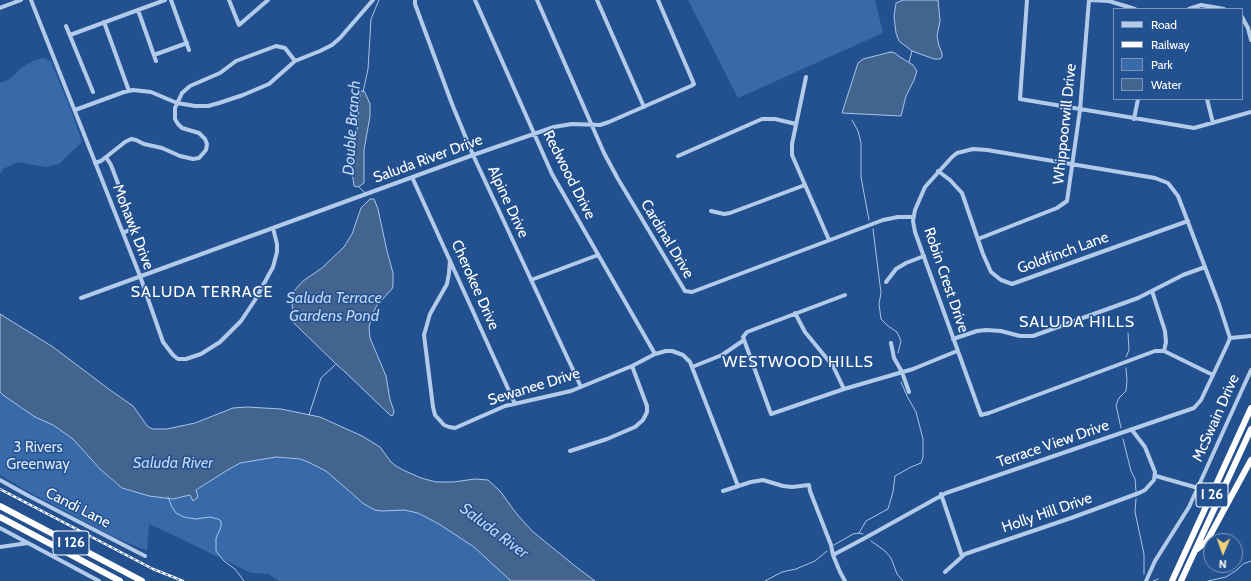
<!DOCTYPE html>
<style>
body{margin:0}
#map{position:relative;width:1251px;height:581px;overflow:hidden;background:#23508e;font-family:Cabin,sans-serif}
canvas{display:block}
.legend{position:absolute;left:1113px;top:8px;width:130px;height:92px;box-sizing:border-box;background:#23508e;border:1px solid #7b96bb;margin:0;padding:5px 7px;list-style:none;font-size:12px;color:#fff}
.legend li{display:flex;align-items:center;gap:8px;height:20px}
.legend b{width:20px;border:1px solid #7b96bb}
.north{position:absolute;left:1203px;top:533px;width:40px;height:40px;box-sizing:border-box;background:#23508e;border:1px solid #7b96bb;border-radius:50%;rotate:182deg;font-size:11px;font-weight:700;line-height:16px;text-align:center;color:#fff}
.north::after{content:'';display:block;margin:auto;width:14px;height:18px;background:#f6d376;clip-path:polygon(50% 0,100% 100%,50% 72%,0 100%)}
</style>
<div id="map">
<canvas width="1251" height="581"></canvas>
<ul class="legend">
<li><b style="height:5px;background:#b3cbeb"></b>Road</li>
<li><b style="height:5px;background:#fff"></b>Railway</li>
<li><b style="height:11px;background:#386aaa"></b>Park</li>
<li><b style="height:11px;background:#446490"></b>Water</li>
</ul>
<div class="north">N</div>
</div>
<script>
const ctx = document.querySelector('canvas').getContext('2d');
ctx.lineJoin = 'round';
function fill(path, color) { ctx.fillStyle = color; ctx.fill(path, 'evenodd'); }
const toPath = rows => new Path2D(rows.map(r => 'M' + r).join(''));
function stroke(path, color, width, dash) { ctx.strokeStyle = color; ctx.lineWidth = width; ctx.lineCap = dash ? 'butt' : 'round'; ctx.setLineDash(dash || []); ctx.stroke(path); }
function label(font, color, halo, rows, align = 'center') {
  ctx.font = font + ' Cabin,sans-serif'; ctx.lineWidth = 3; ctx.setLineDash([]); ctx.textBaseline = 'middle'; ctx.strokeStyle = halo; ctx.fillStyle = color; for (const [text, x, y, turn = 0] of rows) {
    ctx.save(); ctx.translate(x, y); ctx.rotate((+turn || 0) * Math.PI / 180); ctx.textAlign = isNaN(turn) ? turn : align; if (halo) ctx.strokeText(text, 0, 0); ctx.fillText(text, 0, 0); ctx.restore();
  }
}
fill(toPath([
 [688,0,875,0,883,33,738,98],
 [44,58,51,62,71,110,82,142,59,164,46,167,18,162,3,169,0,174,0,83,8,80,13,76,22,67,35,60],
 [0,392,3,395,35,417,53,425,73,439,100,469,117,485,129,491,170,499,181,498,190,495,226,471,240,463,276,457,300,460,308,462,326,471,364,504,375,510,382,511,404,510,418,513,439,524,474,547,511,581,279,581,268,574,251,573,167,532,149,524,147,551,114,537,25,490,0,475]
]), '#386aaa');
const water = toPath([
 [903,0,938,0,940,21,937,36,939,46,942,53,942,57,940,59,934,59,912,51,899,41,896,33,894,16,896,3,903,0],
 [891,52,895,53,900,57,913,65,917,71,914,80,906,96,901,116,842,113,858,63,863,59,891,52],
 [361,91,364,91,367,97,370,104,370,116,364,150,364,183,358,187,354,186,351,163,357,131,360,95,361,91],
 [370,199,374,199,378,209,387,251,393,273,393,285,392,289,377,305,372,315,369,327,370,338,386,376,390,400,394,411,393,415,391,416,344,371,336,364,301,330,294,323,293,320,292,301,293,292,303,281,322,268,344,247,352,234,361,208,370,199],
 [0,314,53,347,110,390,133,406,148,427,153,429,167,429,195,423,233,408,247,407,281,409,320,417,362,436,380,447,391,462,396,466,403,470,421,478,436,482,453,482,475,479,488,480,500,491,516,513,532,531,575,566,595,581,511,581,474,547,439,524,418,513,404,510,382,511,375,510,364,504,326,471,308,462,300,459,276,457,240,463,226,471,196,490,198,497,193,501,190,495,173,499,149,496,122,488,100,469,73,439,53,425,35,417,3,395,0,392,0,314]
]);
fill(water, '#446490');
stroke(water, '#a7c6ec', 1);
stroke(toPath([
 [909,62,912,51],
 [363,92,368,69,371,19,379,0],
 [852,120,858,131,861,143,861,177,869,220],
 [359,187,365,193],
 [873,229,881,293,879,304,881,319,888,326,897,332,901,341,898,353],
 [1126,357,1129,350,1128,333],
 [309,415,321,378,335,365],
 [1121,428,1116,405,1119,398,1126,391,1127,380,1126,368],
 [1123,439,1131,471,1135,479,1136,491],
 [168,497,172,507,176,513,184,517,195,519,210,517,218,519,221,521,221,527,216,538,216,551,224,561,235,569,244,581],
 [1136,499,1135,512,1144,554,1144,574],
 [859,533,866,521,888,509,893,492,895,476,911,467,921,463,923,457,923,439,916,412,908,398,901,382],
 [871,541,885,551,891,558,897,574,903,581],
 [834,545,853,534,859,533,863,534],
 [765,581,782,572,796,569,815,561,827,551],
 [1153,581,1158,579],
 [1208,581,1226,577,1237,570,1243,564,1251,561]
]), '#a7c6ec', 1);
stroke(toPath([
 [31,0,140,276,163,342,173,355,178,359,186,359,201,354,220,342,241,321,255,300,273,267,277,252,277,244,273,228],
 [171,0,189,50],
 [229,0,239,25,268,0],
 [415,0,415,4,452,104,473,155,581,387],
 [475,0,552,174,655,354],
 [537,0,604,153,618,179,685,291,692,292,883,220,898,217,914,217],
 [597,0,644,107],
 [1027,0,1020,99,1194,128,1251,112],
 [1089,0,1109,1,1135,9],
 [0,8,21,0],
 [1189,9,1201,5,1224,9],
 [138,10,156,61],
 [1242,17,1248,28,1251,40],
 [104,22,129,91],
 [66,26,93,92],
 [70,35,165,0],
 [154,55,187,43],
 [806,77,792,144,792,155,829,240],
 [1207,99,1213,123],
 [75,110,124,92,133,90,151,92,177,103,195,106,208,106,219,103,243,95,269,84,295,61,320,51,332,45,340,38,373,0],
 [1134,119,1138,99],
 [678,156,762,119,775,119,796,124],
 [106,157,111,165,133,223,131,229,123,233],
 [95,163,101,161,125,142,131,139,136,140,144,144,162,148,180,156,193,159,199,158,206,150,207,144,205,139,199,133,182,128,178,124,175,119,175,108,182,93,190,86,220,73,236,61,276,46,285,48,295,61],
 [938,171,950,180,962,193,983,254,991,272,1001,280,1012,284,1188,221],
 [412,177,515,404],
 [711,211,724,214,730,213,805,185],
 [978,239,1057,208,1067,201,1080,110,1089,0],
 [450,260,449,273,447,284,430,314,424,335,433,407,435,415,444,425,449,427,455,428,505,406,571,391,632,366,655,354,666,351,672,351,683,355,690,362,738,486],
 [531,280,598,255],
 [886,282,896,269,906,263,924,256],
 [1152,291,1165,331,1166,342,1164,351],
 [845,295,768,324,747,332,743,337,771,414,844,389,913,369,957,351],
 [81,298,473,155,554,127,572,124,600,125,609,122,691,86,694,84,658,0],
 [795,313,805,332,833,366,844,389],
 [1230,338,1251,336],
 [953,339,977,331,986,330,1001,331,1020,336,1033,336,1138,298,1183,275,1205,267],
 [891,343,894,358,902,372,909,392],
 [692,367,722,355,744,340],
 [570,451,607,439,635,427,643,420,647,412,647,406,632,366],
 [1156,476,1198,488],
 [0,480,27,495,145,556],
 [723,491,751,482,763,480,783,486,792,487,809,485,810,491,831,545,833,555,840,572,845,581],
 [941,494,962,556],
 [0,528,99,581],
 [0,547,28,543],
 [833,555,865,538,946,493,1194,408,1201,400,1213,375,1228,343,1230,338,1219,304,1183,209,1178,196,1168,183,1155,178,987,150,973,149,957,153,952,157,925,187,915,210,913,221,915,232,981,415,989,413,1155,351,1164,351,1213,375],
 [945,572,965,554,1071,518,1139,493,1145,490,1154,480,1155,472,1145,447,1132,430],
 [1146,581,1155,561,1189,507,1251,370]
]), '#b3cbeb', 4);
stroke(toPath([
 [0,506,142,581],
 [0,517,120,581],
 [1196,550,1207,541,1251,460],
 [1172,581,1251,408],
 [1181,581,1251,429]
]), '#fff', 6);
const rail = toPath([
 [0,489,153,569,183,581]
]);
stroke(rail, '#fff', 2.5);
stroke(rail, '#23508e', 1, [3]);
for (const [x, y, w] of [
 [1212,495,32],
 [71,543,36]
]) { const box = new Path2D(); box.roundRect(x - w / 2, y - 12, w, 24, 3); ctx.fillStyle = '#23508e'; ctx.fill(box); stroke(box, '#fff', 1); }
label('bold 14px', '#fff', null, [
 ["I 26",1212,495],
 ["I 126",71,543]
]);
label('15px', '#fff', '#23508e', [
 ["Whippoorwill Drive",1065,124,-84],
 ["Saluda River Drive",428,159,-20],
 ["Redwood Drive",569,175,63],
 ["Alpine Drive",508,202,65],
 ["Mohawk Drive",133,227,69],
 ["Cardinal Drive",667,239,59],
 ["Goldfinch Lane",1063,253,-20],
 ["Robin Crest Drive",946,280,71],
 ["Cherokee Drive",475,285,66],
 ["Sewanee Drive",534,387,-17],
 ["McSwain Drive",1216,418,-66],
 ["Terrace View Drive",1053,444,-19],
 ["Candi Lane",78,508,27],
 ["Holly Hill Drive",1047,513,-19]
]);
label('15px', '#d8e6f8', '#23508e', [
 ["3 Rivers",38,448],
 ["Greenway",38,465]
]);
label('italic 16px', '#bfd6f2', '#23508e', [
 ["Double Branch",352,128,-86],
 ["Saluda Terrace",334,298],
 ["Gardens Pond",334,316],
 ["Saluda River",173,463],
 ["Saluda River",494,531,37]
]);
ctx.letterSpacing = '1px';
label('16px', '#fff', '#23508e', [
 ["SALUDA TERRACE",202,292],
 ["SALUDA HILLS",1077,322],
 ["WESTWOOD HILLS",798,362]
]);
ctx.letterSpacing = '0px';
</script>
